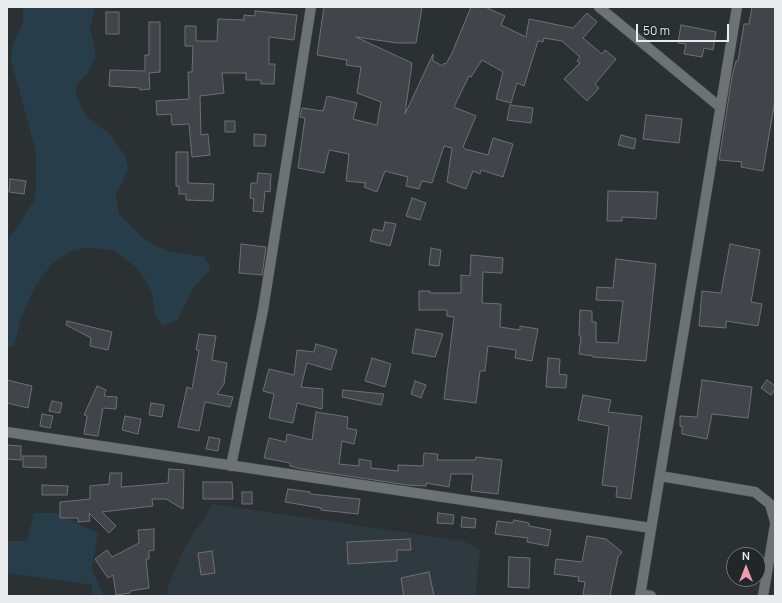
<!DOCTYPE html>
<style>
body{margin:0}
#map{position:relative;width:782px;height:603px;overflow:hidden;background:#2b3032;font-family:Manrope,sans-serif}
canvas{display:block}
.frame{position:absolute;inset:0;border:8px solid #e9eced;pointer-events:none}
.north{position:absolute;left:726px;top:547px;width:40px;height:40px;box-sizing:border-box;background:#212628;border:1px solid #717577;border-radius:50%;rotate:0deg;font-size:11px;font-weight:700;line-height:16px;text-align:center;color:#e9eced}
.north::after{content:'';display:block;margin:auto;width:14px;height:18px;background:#f29ab0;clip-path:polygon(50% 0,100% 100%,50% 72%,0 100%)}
.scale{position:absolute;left:636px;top:24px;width:93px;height:18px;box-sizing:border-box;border:2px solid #e9eced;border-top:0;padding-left:5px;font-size:12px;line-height:14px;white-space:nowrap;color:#e9eced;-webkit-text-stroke:3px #212628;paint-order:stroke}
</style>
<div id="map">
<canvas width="782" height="603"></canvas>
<div class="frame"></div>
<div class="north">N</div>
<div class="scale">50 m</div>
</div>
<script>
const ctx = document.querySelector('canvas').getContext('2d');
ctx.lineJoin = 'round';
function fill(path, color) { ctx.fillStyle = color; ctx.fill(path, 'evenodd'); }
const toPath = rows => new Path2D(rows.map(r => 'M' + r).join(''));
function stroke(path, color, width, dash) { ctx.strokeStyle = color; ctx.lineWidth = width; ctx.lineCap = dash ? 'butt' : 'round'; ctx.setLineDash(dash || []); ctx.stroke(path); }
fill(toPath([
 [213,504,463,541,480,550,475,596,167,596,167,590,183,550]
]), '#2f3a40');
fill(toPath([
 [23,7,95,7,90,29,95,47,95,57,89,72,77,84,76,95,86,116,110,134,125,156,128,168,126,174,116,194,119,214,144,239,167,251,204,257,210,266,209,271,194,287,177,320,167,325,162,325,155,315,152,294,146,281,137,268,113,250,85,248,71,251,51,265,36,285,22,315,14,345,7,349,7,242,34,201,36,190,36,152,11,60,13,44,23,23],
 [34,513,57,513,98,533,92,569,104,596,92,596,92,585,7,573,7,541,27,541]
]), '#273e4a');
const building = toPath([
 [324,7,422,7,416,43,397,43,356,37,412,63,405,114,433,54,433,61,443,66,444,63,446,64,452,53,471,7,485,7,505,16,501,25,526,37,529,19,573,28,587,13,597,22,583,38,602,54,605,50,616,59,595,84,599,88,587,101,564,79,580,63,577,61,580,57,562,41,544,38,543,42,538,41,524,86,517,83,511,103,496,99,503,72,482,60,471,77,469,76,454,107,476,116,463,147,465,149,488,155,493,138,513,144,503,177,481,170,480,174,473,171,466,189,447,182,452,148,444,146,432,183,422,181,419,189,406,186,408,177,385,171,377,192,364,187,366,183,346,181,349,154,329,150,324,173,298,168,305,118,300,117,302,108,323,111,327,96,357,103,353,119,377,125,381,102,357,93,361,67,346,65,347,60,317,55,324,7],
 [752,7,775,7,775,100,763,171,741,167,742,162,719,160,732,77,736,61,738,61,744,24,749,24,752,7],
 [255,11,297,15,294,40,269,37,269,64,275,64,274,84,261,84,261,80,246,80,246,73,222,73,224,93,200,96,201,135,208,134,210,155,192,157,189,124,172,125,171,114,157,115,156,101,189,99,188,72,192,72,193,46,185,46,185,26,196,26,196,41,217,41,218,19,244,20,244,15,255,16,255,11],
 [106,12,119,12,119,34,106,34,106,12],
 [149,22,160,22,160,72,149,73,150,89,140,90,140,88,109,86,110,70,145,71,145,55,149,55,149,22],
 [681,25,716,32,713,50,704,48,702,57,684,54,686,44,678,43,681,25],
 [510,105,533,108,531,123,507,120,510,105],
 [646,115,682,119,679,143,643,139,646,115],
 [225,121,235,121,235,132,225,132,225,121],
 [254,134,266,135,265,146,254,146,254,134],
 [621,135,636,139,634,149,618,145,621,135],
 [176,152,188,152,188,183,214,184,213,201,186,200,186,194,179,194,179,186,176,186,176,152],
 [258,173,271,174,270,192,265,191,263,212,253,211,254,199,250,198,251,183,257,183,258,173],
 [10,179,26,181,24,194,9,192,10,179],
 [608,191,658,192,656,219,622,217,622,221,607,221,608,191],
 [412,198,426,203,420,220,406,216,412,198],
 [385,222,396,224,390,246,370,241,373,229,383,231,385,222],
 [241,244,266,247,262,275,239,273,241,244],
 [730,244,760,250,751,302,762,304,758,326,726,321,726,328,699,326,702,291,721,293,730,244],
 [431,248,441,250,439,266,429,265,431,248],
 [471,255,503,258,502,273,483,272,482,303,501,304,500,327,520,330,520,326,538,329,532,361,515,358,516,350,488,346,485,371,480,371,476,403,444,399,454,317,447,316,447,310,419,310,419,291,430,291,430,293,461,293,461,275,470,276,471,255],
 [616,259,656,264,646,361,593,357,593,356,579,354,581,336,579,336,580,310,592,311,592,322,596,322,596,342,618,343,623,301,596,300,597,287,613,288,616,259],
 [67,321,112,332,108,350,90,346,91,338,66,325,67,321],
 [416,329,443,334,435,357,412,353,416,329],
 [199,334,216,336,212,360,227,363,224,384,217,394,233,397,230,407,205,402,199,431,178,427,187,387,192,389,199,350,196,350,199,334],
 [316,344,337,350,331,370,307,363,301,387,323,389,322,409,297,403,293,423,269,418,274,394,263,391,269,369,294,375,297,350,314,352,316,344],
 [372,358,391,364,385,387,365,381,372,358],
 [548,358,560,359,559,374,567,375,566,388,546,387,548,358],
 [7,380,32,386,28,408,7,403,7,380],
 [702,380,752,387,748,418,712,414,707,439,682,434,682,426,680,426,680,416,697,417,702,380],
 [767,380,775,386,775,390,771,395,761,388,767,380],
 [415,381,426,385,421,398,411,394,415,381],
 [97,386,106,390,104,396,117,397,116,409,103,408,98,436,84,434,87,416,84,415,97,386],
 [343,390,384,394,381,405,342,397,343,390],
 [583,395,611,400,608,412,642,416,631,499,616,497,617,487,602,485,609,426,578,420,583,395],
 [52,401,62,403,60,413,49,411,52,401],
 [151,403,164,405,162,417,149,415,151,403],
 [316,412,348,417,347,428,357,430,354,444,342,441,339,464,359,466,359,459,371,461,371,468,398,471,398,465,423,466,424,453,438,454,437,460,475,460,476,457,502,460,498,494,471,491,473,474,451,474,449,487,426,483,426,486,407,485,302,469,290,466,290,463,264,458,269,438,286,442,287,434,312,440,316,412],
 [42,414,53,416,50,428,40,426,42,414],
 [125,416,141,419,138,434,122,430,125,416],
 [209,437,220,439,218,451,206,449,209,437],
 [7,445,21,446,21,460,7,459,7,445],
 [23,456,46,456,46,468,23,467,23,456],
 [169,469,184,470,183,509,166,499,152,499,153,506,102,512,116,526,109,533,89,513,90,521,78,522,78,518,60,518,60,502,90,499,90,486,109,484,110,473,122,473,121,487,168,483,169,469],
 [203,482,232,482,233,499,203,499,203,482],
 [42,485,68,486,67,495,42,495,42,485],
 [288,489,310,492,310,494,360,499,358,514,321,510,321,508,285,502,288,489],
 [242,492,252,492,252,504,242,504,242,492],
 [438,513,454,515,453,524,437,523,438,513],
 [462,517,476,519,475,528,461,527,462,517],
 [514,520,529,523,529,526,551,530,548,546,527,542,528,538,495,534,497,521,513,523,514,520],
 [154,529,154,550,149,551,149,559,146,559,149,588,130,591,130,593,116,595,113,575,108,578,95,559,107,550,112,557,139,543,138,530,154,529],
 [587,536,606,539,622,552,618,557,610,596,583,595,585,582,578,581,579,577,554,574,556,559,582,562,587,536],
 [410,539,411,550,397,550,397,561,348,564,347,542,410,539],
 [212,551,215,573,201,575,198,553,212,551],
 [509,557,530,558,529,588,508,587,509,557],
 [429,572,434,596,404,596,401,578,429,572]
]);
fill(building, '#414448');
stroke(building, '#6d7075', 1);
const street = toPath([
 [599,7,720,107],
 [7,432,651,528],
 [231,466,263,310,311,7],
 [660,476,755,492,770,504,775,522],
 [641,594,651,596],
 [763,596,775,525]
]);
const secondary = toPath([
 [640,596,737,7]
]);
stroke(street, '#474b4d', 11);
stroke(secondary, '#474b4d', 11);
stroke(street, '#6d7275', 10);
stroke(secondary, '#6d7275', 10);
</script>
